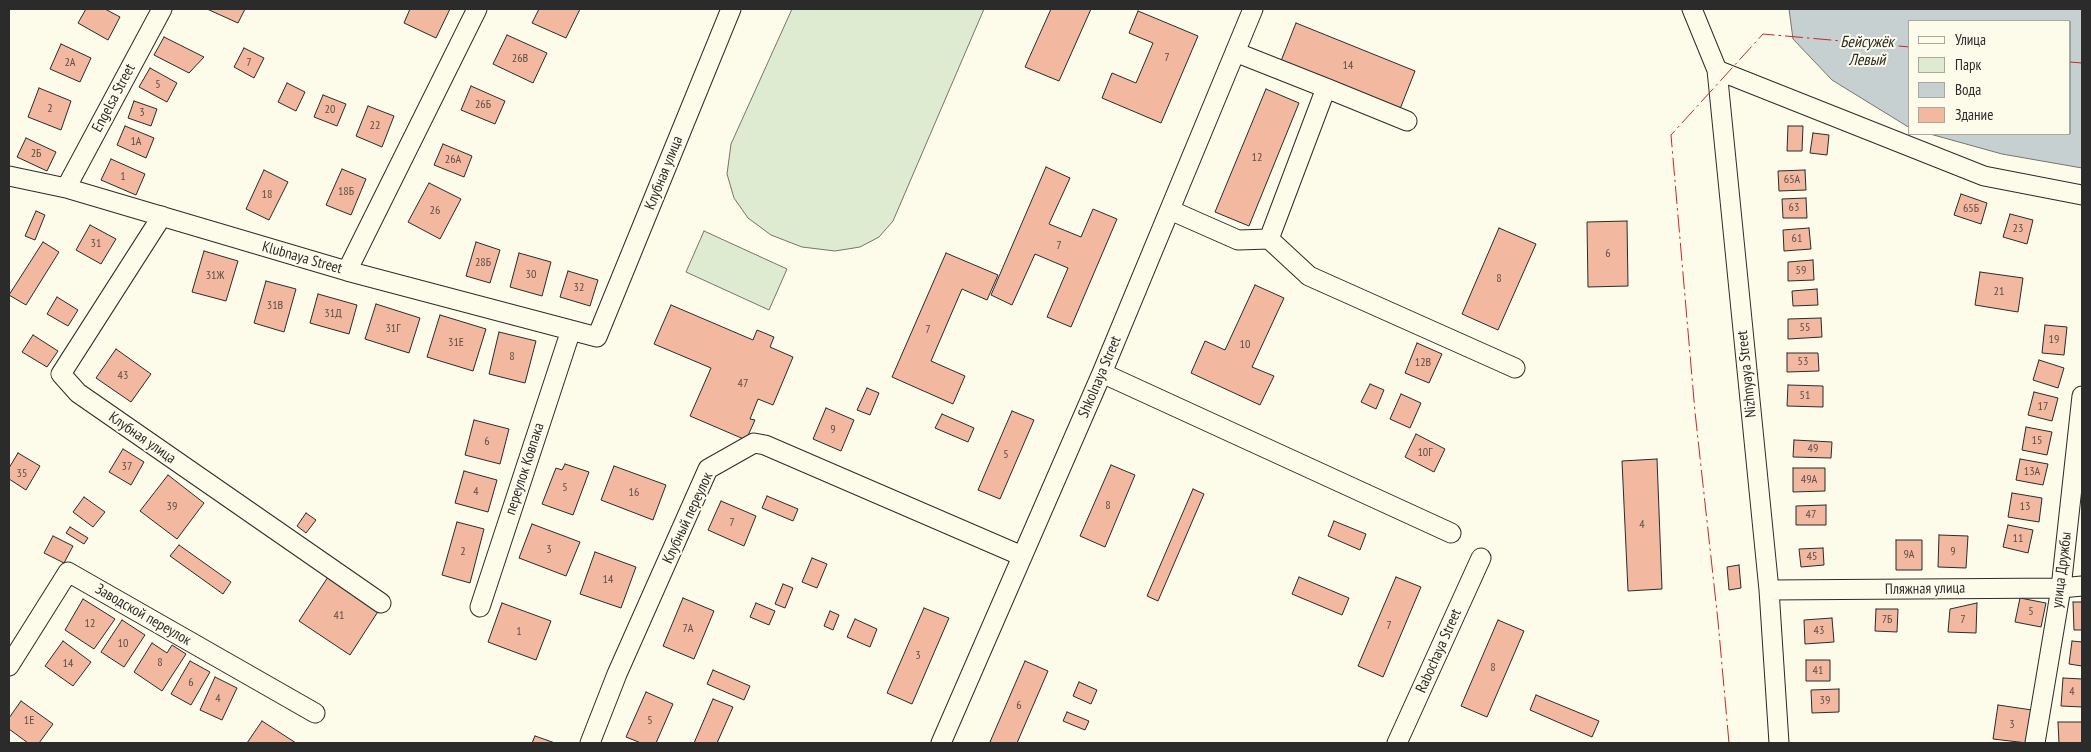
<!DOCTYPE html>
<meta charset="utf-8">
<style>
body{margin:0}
#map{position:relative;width:2091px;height:752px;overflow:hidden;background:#fdfbea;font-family:"PT Sans Narrow",sans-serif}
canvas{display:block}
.frame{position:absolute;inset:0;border:10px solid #2b2b2b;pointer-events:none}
.legend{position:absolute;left:1908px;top:20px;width:162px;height:115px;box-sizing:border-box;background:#fdfbea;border:1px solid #a9a89e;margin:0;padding:6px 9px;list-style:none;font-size:15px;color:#2b2b2b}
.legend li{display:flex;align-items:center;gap:10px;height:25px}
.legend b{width:25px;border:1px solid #a9a89e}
</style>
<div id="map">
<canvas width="2091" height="752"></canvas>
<div class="frame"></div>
<ul class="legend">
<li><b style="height:6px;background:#fdfbea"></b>Улица</li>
<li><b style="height:14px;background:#deebd1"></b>Парк</li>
<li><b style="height:14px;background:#c7d0d0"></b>Вода</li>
<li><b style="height:14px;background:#f2b8a0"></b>Здание</li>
</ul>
</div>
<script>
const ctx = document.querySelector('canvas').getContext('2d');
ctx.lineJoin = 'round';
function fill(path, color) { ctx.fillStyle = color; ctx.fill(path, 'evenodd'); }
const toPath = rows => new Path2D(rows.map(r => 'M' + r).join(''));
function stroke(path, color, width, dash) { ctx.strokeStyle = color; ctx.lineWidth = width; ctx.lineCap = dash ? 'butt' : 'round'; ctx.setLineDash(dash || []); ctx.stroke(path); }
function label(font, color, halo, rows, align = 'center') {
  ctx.font = font + ' "PT Sans Narrow",sans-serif'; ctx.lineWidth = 4; ctx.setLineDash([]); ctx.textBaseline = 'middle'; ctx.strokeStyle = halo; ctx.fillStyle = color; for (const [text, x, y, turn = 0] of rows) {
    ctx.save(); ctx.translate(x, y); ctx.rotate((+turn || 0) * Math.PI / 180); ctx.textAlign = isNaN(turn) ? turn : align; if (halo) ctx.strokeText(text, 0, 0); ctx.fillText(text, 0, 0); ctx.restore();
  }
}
const green = toPath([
 [792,9,984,9,893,221,879,237,860,247,835,251,802,247,771,235,748,218,734,198,727,174,731,144,792,9],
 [704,231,787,269,769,310,686,272,704,231]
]);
fill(green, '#deebd1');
stroke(green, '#74746e', 1);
const water = toPath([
 [1789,9,2082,9,2082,168,2002,154,1930,134,2070,134,2070,21,1910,21,1910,128,1832,80,1793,39,1789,9]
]);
fill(water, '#c7d0d0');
stroke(water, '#74746e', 1);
const building = toPath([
 [86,9,105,9,120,17,108,40,78,23,86,9],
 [207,9,245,9,238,23,207,9],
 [410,9,450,9,436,38,404,23,410,9],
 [539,9,580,9,566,38,532,23,539,9],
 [1051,9,1091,9,1059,81,1025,67,1051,9],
 [1138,11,1198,36,1161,123,1102,98,1112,73,1136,83,1153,43,1129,33,1138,11],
 [1296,23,1415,71,1400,109,1281,61,1296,23],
 [507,35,547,53,533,83,493,64,507,35],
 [164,37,204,57,189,73,154,55,164,37],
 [61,44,91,58,80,82,50,69,61,44],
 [244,48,264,58,254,78,234,67,244,48],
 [150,68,177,83,167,102,139,87,150,68],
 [287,83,305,92,296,111,278,102,287,83],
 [471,86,505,101,495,124,461,110,471,86],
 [39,88,71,101,61,130,28,117,39,88],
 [1266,89,1299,103,1249,226,1215,212,1266,89],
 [323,95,346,104,337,126,314,117,323,95],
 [134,101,157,109,151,126,128,118,134,101],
 [368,106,394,116,382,147,356,136,368,106],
 [125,126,154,138,146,158,117,145,125,126],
 [1788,126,1803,126,1802,151,1787,151,1788,126],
 [1813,133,1829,135,1827,155,1810,153,1813,133],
 [26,138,56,152,47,171,17,157,26,138],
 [443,144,472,156,464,177,434,165,443,144],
 [111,159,145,174,136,195,101,180,111,159],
 [1046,167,1070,178,1049,224,1081,237,1093,209,1117,219,1071,327,1047,317,1068,268,1035,254,1012,305,991,295,1046,167],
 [342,169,366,179,351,215,326,205,342,169],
 [264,170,288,182,269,220,246,209,264,170],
 [1805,170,1806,190,1779,191,1778,171,1805,170],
 [429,183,461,199,440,239,408,222,429,183],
 [1961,194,1987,203,1981,224,1954,215,1961,194],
 [1806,198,1807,218,1783,218,1782,199,1806,198],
 [36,211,45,215,35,240,25,236,36,211],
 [2010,214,2033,220,2027,244,2003,237,2010,214],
 [1627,221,1628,286,1588,287,1587,222,1627,221],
 [90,225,116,239,101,264,76,250,90,225],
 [1499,228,1536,244,1498,330,1462,314,1499,228],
 [1809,228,1811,249,1784,251,1783,230,1809,228],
 [43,242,59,252,26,305,9,295,43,242],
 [476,242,500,250,490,283,466,276,476,242],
 [204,251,238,261,226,301,192,292,204,251],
 [519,253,551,262,542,296,510,287,519,253],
 [946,253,998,275,987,300,962,289,931,361,965,376,953,404,892,377,946,253],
 [1813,260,1814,280,1788,281,1788,262,1813,260],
 [568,271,598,280,590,306,560,297,568,271],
 [1980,272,2023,278,2018,312,1975,305,1980,272],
 [266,281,296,289,284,332,254,323,266,281],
 [1255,285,1284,298,1252,367,1274,376,1260,405,1191,373,1205,341,1225,350,1255,285],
 [1817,289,1818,305,1793,306,1792,291,1817,289],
 [318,294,357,305,349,334,310,323,318,294],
 [57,297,78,310,68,326,47,314,57,297],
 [376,304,420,318,409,353,365,339,376,304],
 [671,305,753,340,757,330,774,337,770,347,793,357,773,405,758,399,750,419,755,420,746,440,690,416,711,368,654,344,671,305],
 [440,315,486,329,473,371,427,357,440,315],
 [1821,318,1822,337,1788,339,1788,319,1821,318],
 [2045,325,2067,327,2064,355,2042,353,2045,325],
 [499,332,536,341,525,383,489,374,499,332],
 [33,335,58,351,47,367,22,352,33,335],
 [1417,343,1442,354,1429,383,1405,373,1417,343],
 [116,349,151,374,131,402,96,378,116,349],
 [1787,353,1818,353,1819,371,1787,372,1787,353],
 [2039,360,2064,368,2058,388,2033,380,2039,360],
 [1370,384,1384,390,1376,409,1361,402,1370,384],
 [1788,385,1823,386,1823,407,1787,406,1788,385],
 [867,388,879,393,870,415,857,410,867,388],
 [2034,392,2058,398,2052,421,2028,415,2034,392],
 [1401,394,1421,403,1410,428,1390,419,1401,394],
 [826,408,854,420,841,451,813,439,826,408],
 [1012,411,1034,420,1000,499,978,490,1012,411],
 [942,414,974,428,968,442,935,428,942,414],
 [474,420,509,429,500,464,465,455,474,420],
 [2026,427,2052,432,2047,455,2022,450,2026,427],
 [1416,434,1445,449,1434,472,1405,457,1416,434],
 [1794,440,1832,442,1831,458,1793,457,1794,440],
 [123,449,144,462,131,485,109,472,123,449],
 [18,453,40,466,26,490,9,479,9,468,18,453],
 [1657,459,1662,589,1628,591,1622,461,1657,459],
 [2020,459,2048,464,2043,485,2016,480,2020,459],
 [565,464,589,472,573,515,542,504,556,468,562,470,565,464],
 [1111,465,1135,475,1105,547,1080,536,1111,465],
 [614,466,666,485,653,520,601,500,614,466],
 [1793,468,1825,468,1825,491,1793,492,1793,468],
 [464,471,497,480,488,512,455,503,464,471],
 [168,475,204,503,177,539,140,511,168,475],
 [1193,489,1204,494,1158,601,1147,596,1193,489],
 [2012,493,2042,498,2039,522,2008,517,2012,493],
 [767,496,798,509,793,521,762,508,767,496],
 [84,497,105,512,93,527,73,512,84,497],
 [721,501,756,516,744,546,708,530,721,501],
 [1826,505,1826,525,1796,525,1796,506,1826,505],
 [306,513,316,520,306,533,297,526,306,513],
 [1334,521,1366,534,1360,550,1328,536,1334,521],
 [457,522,484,529,470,583,442,575,457,522],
 [532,524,580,542,566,576,519,558,532,524],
 [2008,525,2033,530,2028,553,2003,547,2008,525],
 [70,527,88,538,84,544,66,533,70,527],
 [1939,535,1968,536,1966,568,1938,567,1939,535],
 [53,536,73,546,64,563,44,553,53,536],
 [1896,540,1922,540,1922,570,1896,570,1896,540],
 [179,545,231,582,223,594,170,556,179,545],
 [1823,548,1824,565,1801,567,1799,549,1823,548],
 [595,552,636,567,621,608,580,594,595,552],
 [812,558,827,564,817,588,802,582,812,558],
 [1739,565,1741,588,1729,590,1727,567,1739,565],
 [328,577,379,610,350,655,299,621,328,577],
 [1299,577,1349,598,1342,615,1292,594,1299,577],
 [1396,577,1421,587,1383,677,1358,666,1396,577],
 [783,584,793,588,785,608,775,604,783,584],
 [683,598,714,611,694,659,663,646,683,598],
 [2020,598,2046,603,2041,627,2015,622,2020,598],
 [83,599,115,619,94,649,65,630,83,599],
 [2073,602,2082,602,2082,630,2074,630,2073,602],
 [502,603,551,621,536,660,488,642,502,603],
 [756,603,775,611,769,625,750,617,756,603],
 [1977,603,1976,633,1948,632,1950,609,1977,603],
 [924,608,949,618,912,704,887,693,924,608],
 [1876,609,1898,609,1897,632,1875,631,1876,609],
 [830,611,839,615,833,630,824,626,830,611],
 [1832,618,1834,642,1805,644,1804,620,1832,618],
 [855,619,877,629,870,647,847,637,855,619],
 [122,620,145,635,124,667,101,652,122,620],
 [1498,620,1524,631,1487,717,1461,706,1498,620],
 [63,641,91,662,73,686,45,666,63,641],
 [2072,641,2082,642,2082,666,2069,664,2072,641],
 [152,643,167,653,172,645,186,654,162,691,134,672,152,643],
 [1806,660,1830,660,1830,681,1806,681,1806,660],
 [190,661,210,672,191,705,171,694,190,661],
 [1025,661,1048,671,1017,743,994,743,990,742,1025,661],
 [713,670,750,686,744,700,707,684,713,670],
 [215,677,237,688,222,720,200,710,215,677],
 [2063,678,2082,679,2082,707,2061,706,2063,678],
 [1079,682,1097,690,1091,704,1073,696,1079,682],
 [1839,689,1839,712,1812,713,1811,690,1839,689],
 [646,692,673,704,656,743,641,743,626,737,646,692],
 [1536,695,1599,721,1592,737,1530,710,1536,695],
 [713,699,733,707,717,743,694,743,713,699],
 [21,701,53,724,39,743,28,743,9,729,9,718,21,701],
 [1998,705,2032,710,2027,743,1993,739,1998,705],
 [1067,712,1089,721,1085,730,1063,721,1067,712],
 [262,721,296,743,247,743,262,721],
 [2058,722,2082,722,2082,743,2059,743,2058,722],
 [535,736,555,743,532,743,535,736]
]);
fill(building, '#f2b8a0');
stroke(building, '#2b2b2b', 1);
const minor = toPath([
 [1692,9,1717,70,1769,590,1779,743],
 [1235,52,1326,88,1269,239,1309,276,1515,368],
 [1717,70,1984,176,2082,195],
 [1326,88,1407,121],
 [9,176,66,188,347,271,597,337,731,9],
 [66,188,162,9],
 [1170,210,1238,240,1269,239],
 [162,216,61,374,78,393,381,603],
 [347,271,477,9],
 [1102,373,1451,533],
 [1769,590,2061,588,2082,586],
 [480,607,571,330],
 [9,666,68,572,315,713],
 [590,743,617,674,708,469,754,443,765,445,1022,556],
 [941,743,1102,373,1253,9],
 [1397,743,1481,558],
 [2035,743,2061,588,2082,396]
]);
stroke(minor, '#2b2b2b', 21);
stroke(minor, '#fdfbea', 19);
stroke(toPath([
 [2070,62,2082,63],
 [1729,743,1718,621,1695,412,1671,135,1763,34,1910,47]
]), '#c62828', 1, [18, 4, 2.5, 4]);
label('12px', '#5d4e48', null, [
 ["7",1167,58],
 ["26В",520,59],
 ["2А",70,63],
 ["7",249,63],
 ["14",1348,66],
 ["5",158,85],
 ["26Б",483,105],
 ["2",50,109],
 ["20",330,110],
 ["3",142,113],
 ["22",375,126],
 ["1А",136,142],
 ["2Б",36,154],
 ["12",1257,158],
 ["26А",453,160],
 ["1",123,177],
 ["65А",1792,180],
 ["18Б",346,192],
 ["18",267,195],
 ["63",1794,208],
 ["65Б",1971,209],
 ["26",435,211],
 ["23",2018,229],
 ["61",1797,239],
 ["31",96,244],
 ["7",1059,246],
 ["6",1608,254],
 ["28Б",483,263],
 ["59",1801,271],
 ["30",531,275],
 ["31Ж",215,276],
 ["8",1499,279],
 ["32",579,288],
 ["21",1999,292],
 ["31В",275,306],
 ["31Д",333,314],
 ["55",1805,328],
 ["31Г",393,329],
 ["7",928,330],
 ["19",2054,340],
 ["31Е",456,343],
 ["10",1245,345],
 ["8",512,357],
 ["53",1803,362],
 ["12В",1423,363],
 ["43",123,376],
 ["47",743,384],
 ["51",1805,396],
 ["17",2043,407],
 ["9",833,430],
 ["15",2037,441],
 ["6",487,442],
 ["49",1813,449],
 ["10Г",1425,453],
 ["5",1006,455],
 ["37",127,467],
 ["13А",2032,472],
 ["35",22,474],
 ["49А",1809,480],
 ["5",565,488],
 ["4",476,492],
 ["16",634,493],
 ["8",1108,506],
 ["39",172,507],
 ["13",2025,507],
 ["47",1811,515],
 ["7",732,523],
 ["4",1642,525],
 ["11",2018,539],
 ["3",549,550],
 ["2",463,552],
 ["9",1953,552],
 ["9А",1909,555],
 ["45",1812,557],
 ["14",608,580],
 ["5",2031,612],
 ["41",339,616],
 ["7Б",1887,620],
 ["7",1963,620],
 ["12",90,624],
 ["7",1389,626],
 ["7А",688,629],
 ["43",1819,631],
 ["1",519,632],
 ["10",123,644],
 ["3",918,656],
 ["8",160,663],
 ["14",68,664],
 ["8",1493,668],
 ["41",1818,671],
 ["6",191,683],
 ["4",2072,692],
 ["4",218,699],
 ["39",1825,701],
 ["6",1019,706],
 ["1Е",29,721],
 ["5",650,721],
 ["3",2012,725]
]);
label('15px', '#2b2b2b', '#fdfbea', [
 ["Engelsa Street",114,98,-62],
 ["Клубная улица",664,173,-68],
 ["Klubnaya Street",302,258,16],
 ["Nizhnyaya Street",1747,374,-96],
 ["Shkolnaya Street",1100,377,-67],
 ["Клубная улица",142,438,35],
 ["переулок Ковпака",525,469,-72],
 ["Клубный переулок",688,518,-65],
 ["улица Дружбы",2062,570,-83],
 ["Пляжная улица",1925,589,-1],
 ["Заводской переулок",143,615,30],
 ["Rabochaya Street",1439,651,-66]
]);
label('italic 16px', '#2b2b2b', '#fdfbea', [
 ["Бейсужёк",1867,42],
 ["Левый",1867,60]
]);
</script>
